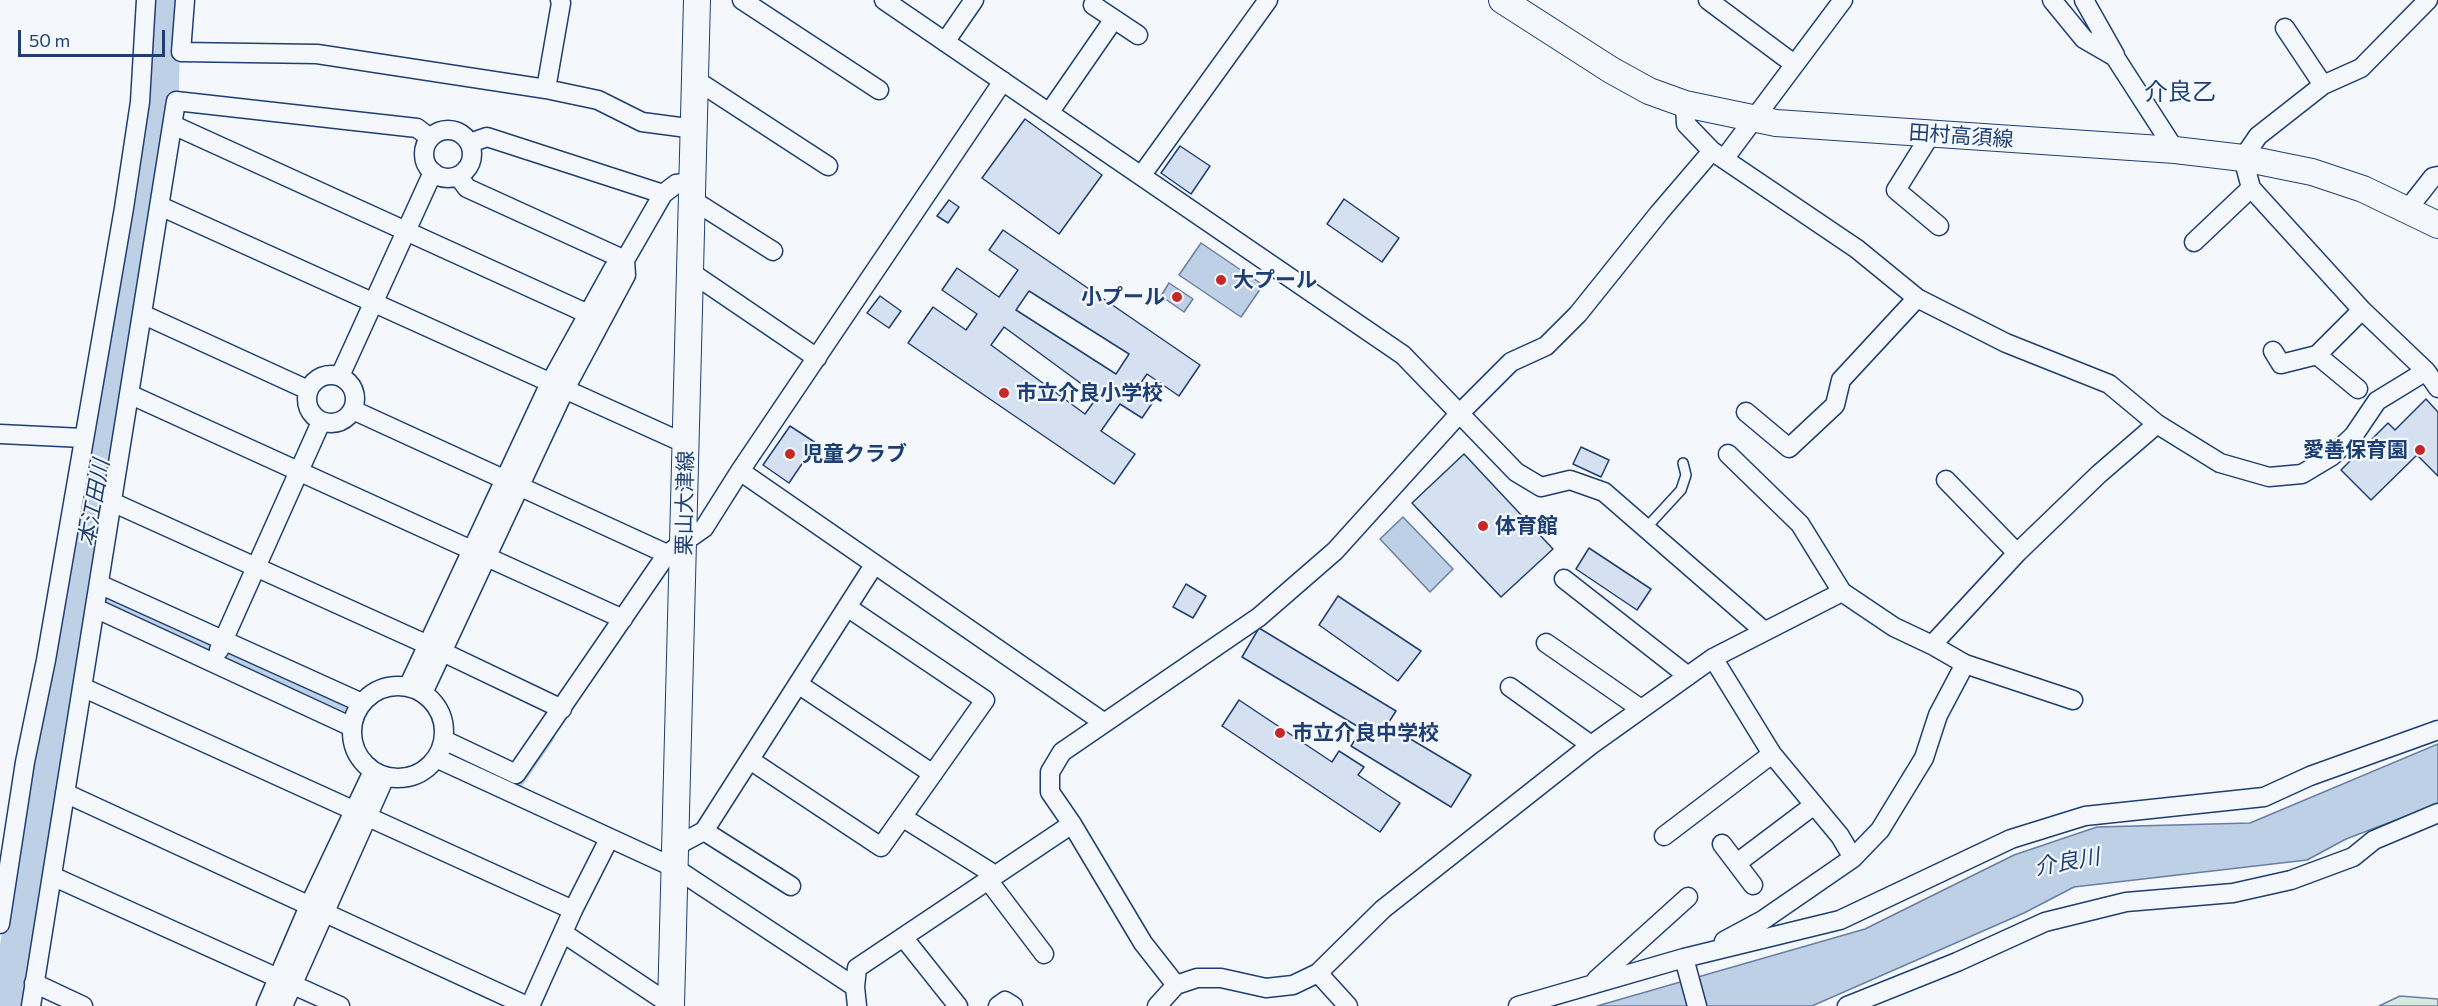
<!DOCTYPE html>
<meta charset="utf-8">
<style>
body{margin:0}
#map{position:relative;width:2438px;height:1006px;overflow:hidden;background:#f4f7fb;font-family:Commissioner,sans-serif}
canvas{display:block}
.scale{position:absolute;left:18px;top:30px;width:147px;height:27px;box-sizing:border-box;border:3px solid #1d3f73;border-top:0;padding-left:8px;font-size:18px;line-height:21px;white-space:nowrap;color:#1d3f73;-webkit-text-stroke:4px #f4f7fb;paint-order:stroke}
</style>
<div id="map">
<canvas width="2438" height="1006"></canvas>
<div class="scale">50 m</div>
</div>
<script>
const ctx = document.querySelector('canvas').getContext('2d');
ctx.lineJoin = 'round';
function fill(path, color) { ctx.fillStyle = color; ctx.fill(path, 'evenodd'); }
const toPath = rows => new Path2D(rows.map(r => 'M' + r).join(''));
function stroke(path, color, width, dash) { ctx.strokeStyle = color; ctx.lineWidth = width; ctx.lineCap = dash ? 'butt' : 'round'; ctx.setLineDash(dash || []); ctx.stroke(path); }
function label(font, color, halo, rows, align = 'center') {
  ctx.font = font + ' Commissioner,"Noto Sans JP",sans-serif'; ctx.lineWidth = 4.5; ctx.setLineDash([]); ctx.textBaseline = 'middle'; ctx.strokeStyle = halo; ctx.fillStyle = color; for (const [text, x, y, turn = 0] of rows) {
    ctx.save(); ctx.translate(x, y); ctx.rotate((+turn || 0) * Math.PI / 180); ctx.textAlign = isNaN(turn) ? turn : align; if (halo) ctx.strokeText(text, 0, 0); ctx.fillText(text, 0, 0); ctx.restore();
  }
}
const green = toPath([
 [2400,996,2438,999,2438,1006,2379,1006,2400,996]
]);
fill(green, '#d7e8df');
stroke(green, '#687fa3', 1.5);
const water = toPath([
 [1201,243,1263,285,1241,317,1179,275,1201,243],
 [1169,283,1193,299,1184,312,1161,296,1169,283],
 [1403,517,1453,569,1430,592,1380,539,1403,517],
 [2438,744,2438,804,2346,839,2307,860,2074,887,2024,913,1812,1006,1597,1006,1865,929,2014,855,2097,827,2250,823,2438,744]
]);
fill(water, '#bed0e5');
stroke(water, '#687fa3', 1.5);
stroke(toPath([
 [77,588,346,709],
 [512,785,518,787,552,737]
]), '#bed0e5', 6);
stroke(toPath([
 [7,1006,73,612,111,405,136,218,162,90,163,20,169,0]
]), '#bed0e5', 34);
const building = toPath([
 [1025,119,1102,175,1059,234,982,178,1025,119],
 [1180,146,1210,166,1191,194,1161,173,1180,146],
 [1344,199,1399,238,1382,262,1327,224,1344,199],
 [949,200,959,207,948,223,937,216,949,200],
 [1003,230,1200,365,1179,396,1147,374,1138,387,1155,399,1142,418,1120,404,1101,431,1135,454,1114,484,908,343,933,307,966,330,977,314,942,290,957,268,999,297,1018,270,989,250,1003,230],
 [1029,291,1129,354,1116,374,1016,310,1029,291],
 [1004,327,1098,396,1085,414,991,345,1004,327],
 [880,296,901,311,889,328,867,313,880,296],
 [2426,399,2438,412,2438,476,2417,455,2371,500,2341,470,2388,423,2395,430,2426,399],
 [790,426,816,443,789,483,763,465,790,426],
 [1581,447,1609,460,1601,477,1573,464,1581,447],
 [1464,454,1553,549,1501,597,1412,503,1464,454],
 [1589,548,1651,589,1637,610,1576,569,1589,548],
 [1186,584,1206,596,1193,618,1173,607,1186,584],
 [1338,596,1421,651,1398,681,1319,625,1338,596],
 [1259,628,1396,711,1387,725,1471,775,1451,807,1351,746,1362,729,1242,657,1259,628],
 [1239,700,1332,762,1339,751,1364,767,1358,775,1400,803,1380,832,1222,726,1239,700]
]);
fill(building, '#d5e0f0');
stroke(building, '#1d3f73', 1.5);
const service = toPath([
 [1646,528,1681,490,1686,475,1683,463]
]);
const minor = toPath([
 [185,0,181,52,317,54,546,89,598,100,642,122,695,129],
 [742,0,879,90],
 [884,0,1403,355,1516,472,1541,487,1570,480,1604,492,1764,631],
 [1708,0,1794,64],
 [2052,0,2084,39,2115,57,2175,150],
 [2084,0,2115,55],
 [2428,0,2361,68,2323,85,2258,136,2243,158,2251,188,2362,310,2426,371,2438,388],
 [1093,5,1138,35],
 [2285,28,2323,85],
 [945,42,974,0],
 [696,80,828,166],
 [546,89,561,3,560,0],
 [1685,104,1686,124,1712,151,1857,249,1917,298,2006,343,2109,384,2157,424,2220,463,2269,477,2302,474,2332,456,2354,435,2377,401,2426,371],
 [1049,113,1114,19],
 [173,125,597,318],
 '424 154a24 24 0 1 1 48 0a24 24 0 1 1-48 0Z',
 [1931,134,1896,190,1939,226],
 [470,143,487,137,663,194],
 [1724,159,1843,0],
 [458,176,467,188,625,260],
 [1141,176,1268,0],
 [691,199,773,251],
 [160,206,686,444],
 [2407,210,2433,177,2438,176],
 [2194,242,2251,188],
 [689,271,817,358],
 [142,314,308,390],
 [2273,351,2281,364,2317,355,2362,310],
 [2317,355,2358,389],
 '307 399a24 24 0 1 1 48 0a24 24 0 1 1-48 0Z',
 [340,376,433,172],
 [129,394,623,619],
 [353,410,667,554],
 [1746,412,1789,448,1835,405,1841,380,1917,298],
 [0,434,83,438],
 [1728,454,1800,524,1842,592,1894,627,1932,645,1965,664,2073,700],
 [740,471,1103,722],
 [1946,480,2017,553],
 [112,502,428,645,562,709],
 [1564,579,1688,676],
 [99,584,362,703],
 [95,608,352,727],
 [1546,643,1641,709],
 [1932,645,2017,553,2099,474,2157,424],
 [219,650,321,422],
 [1713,658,1772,754,1840,836,1853,858],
 [798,684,933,774],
 '352 732a46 46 0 1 1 92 0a46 46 0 1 1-92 0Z',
 [82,687,573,910],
 [408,687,550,383,613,269,625,260,663,194,676,184,691,182],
 [1510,687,1591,745],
 [423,693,565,389,626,275,625,260],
 [444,740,516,774,667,554,704,528,740,471,1003,81],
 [436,758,675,868,855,987],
 [750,760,881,847,985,700,847,607],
 [65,793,527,1006],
 [902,817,995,875],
 [704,831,791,886],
 [1664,836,1772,754],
 [1722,844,1753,885],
 [676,846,704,831,874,565],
 [1737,863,1814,805],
 [52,876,340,1006],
 [988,880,1044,954],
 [0,924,25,762,46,660,124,208,140,102,146,0],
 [563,933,671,1005],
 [903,937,958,1006],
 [1724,941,1763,920,1853,858,1880,830,1924,758,1938,715,1965,664],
 [1684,958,1697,1006],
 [1318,973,1348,1006],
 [1596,980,1688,897],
 [34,983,83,1006],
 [1176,985,1143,943,1072,824,1050,792,1050,772,1062,752,1259,617,1335,551,1459,414,1511,362,1546,346,1578,314,1659,213,1712,151],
 [31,1006,176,101,417,128,430,138],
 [266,1006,309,906,373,771],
 [283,1006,385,777],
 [530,1006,573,910,609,839],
 [857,1006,855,987,857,968,1072,824],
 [998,1006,1005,1001,1013,1006],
 [1157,1006,1176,985,1197,978,1221,978,1266,988,1293,985,1318,973,1383,909,1591,745,1713,658,1842,592],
 [1518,1006,1684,958,1840,920,2011,839,2085,816,2264,797,2310,776,2438,730],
 [1847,1006,1957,962,2045,922,2126,902,2233,893,2291,880,2353,857,2374,840,2438,813]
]);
const secondary = toPath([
 [1502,0,1611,70,1649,91,1685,104,1776,123,2175,150,2243,158,2312,172,2363,189,2438,225],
 [671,1006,697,0]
]);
stroke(service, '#1d3f73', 12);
stroke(minor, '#1d3f73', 21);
stroke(secondary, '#1d3f73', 28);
stroke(service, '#f4f7fb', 9);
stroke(minor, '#f4f7fb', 18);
stroke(secondary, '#f4f7fb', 26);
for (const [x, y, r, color] of [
 [1221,280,6,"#c62828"],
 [1177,297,6,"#c62828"],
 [1004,393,6,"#c62828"],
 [2420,450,6,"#c62828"],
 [790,454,6,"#c62828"],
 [1483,526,6,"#c62828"],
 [1280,733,6,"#c62828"]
]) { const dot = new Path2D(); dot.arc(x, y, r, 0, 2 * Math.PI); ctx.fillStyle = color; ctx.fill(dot); stroke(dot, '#f4f7fb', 2); }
label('21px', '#1d3f73', '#f4f7fb', [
 ["田村高須線",1961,136,4],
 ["栗山大津線",685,503,-89]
]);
label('bold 21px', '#1d3f73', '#f4f7fb', [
 ["大プール",1233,280],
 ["小プール",1165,297,"right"],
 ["市立介良小学校",1016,393],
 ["愛善保育園",2408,450,"right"],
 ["児童クラブ",802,454],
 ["体育館",1495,526],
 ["市立介良中学校",1292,733]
], 'left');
label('italic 22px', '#1d3f73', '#f4f7fb', [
 ["本江田川",94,503,-80],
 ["介良川",2067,862,-10]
]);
label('24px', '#1d3f73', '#f4f7fb', [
 ["介良乙",2180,92]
]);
</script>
